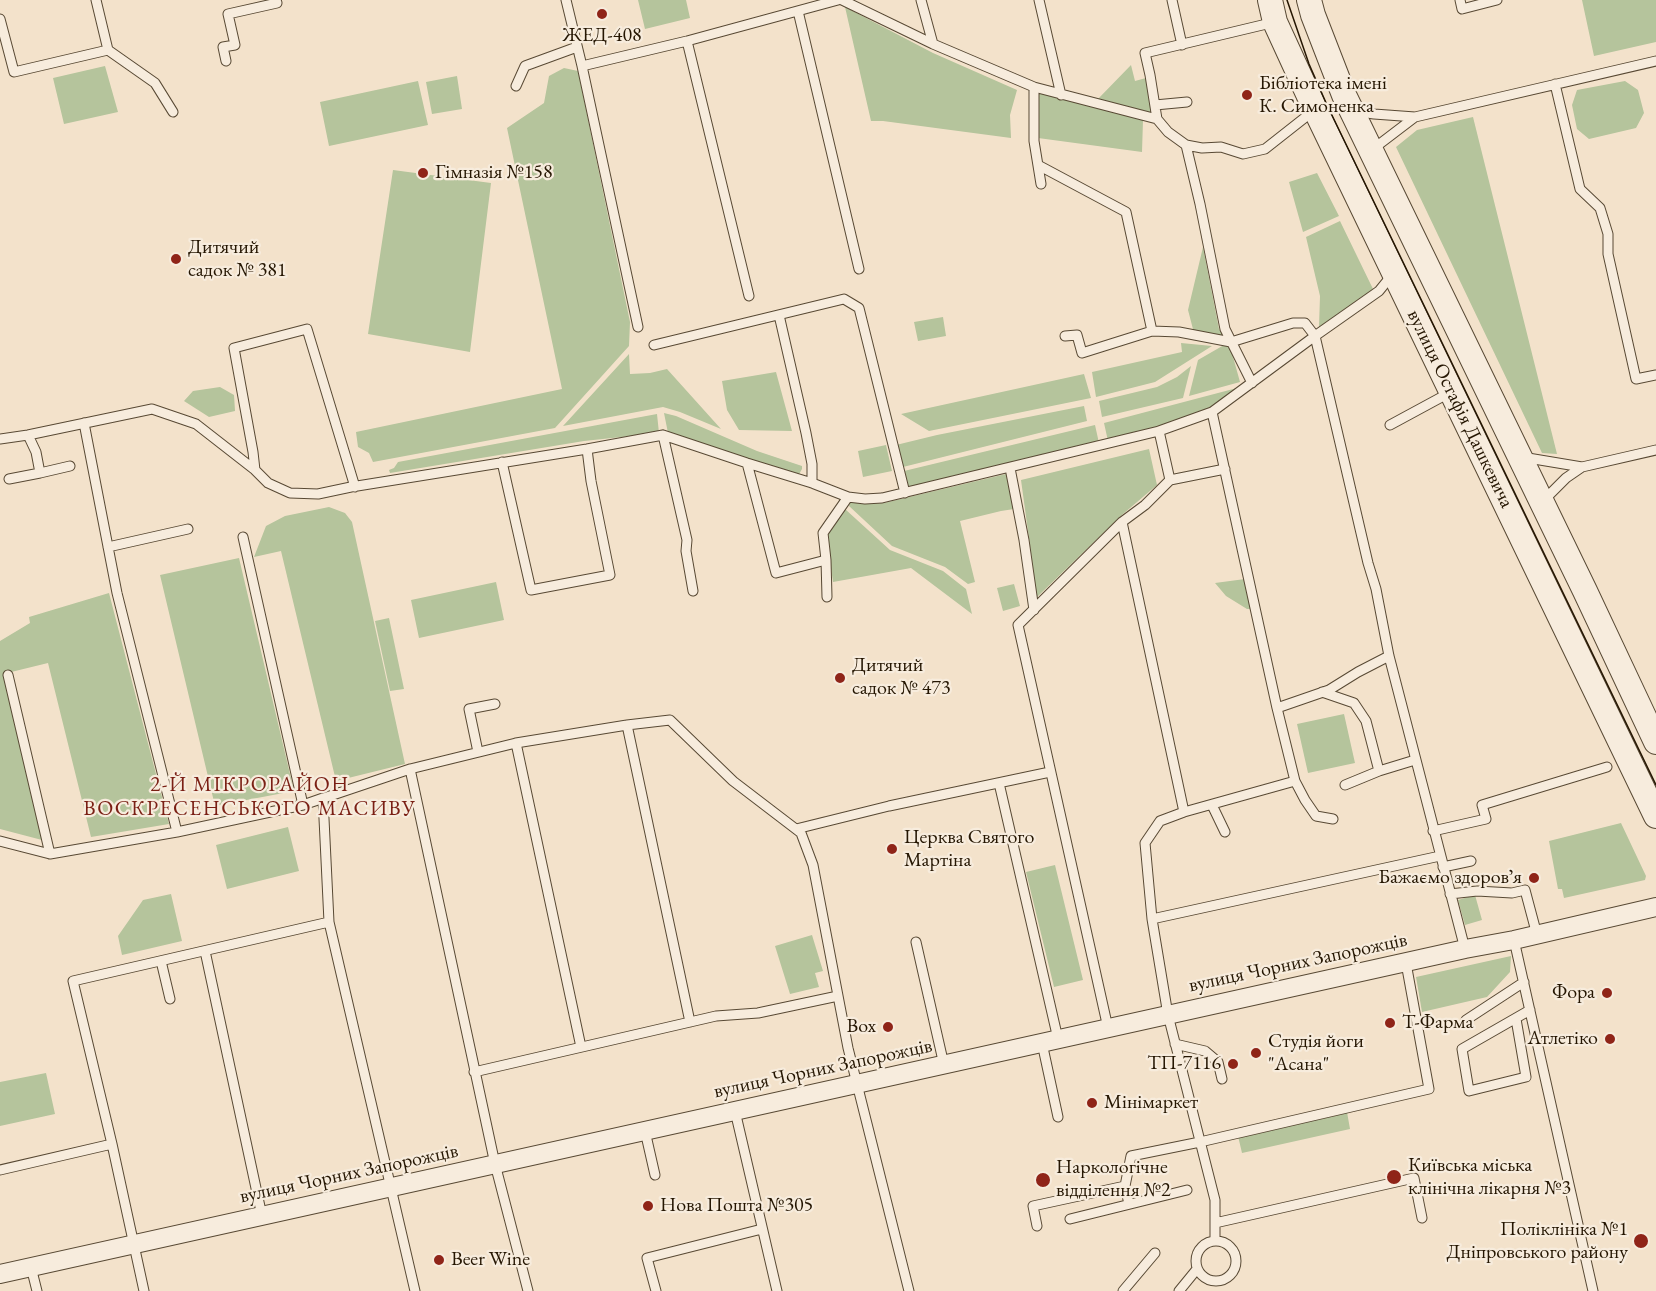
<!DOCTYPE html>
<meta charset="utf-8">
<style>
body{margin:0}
canvas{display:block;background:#f3e2cb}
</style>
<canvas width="1656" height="1291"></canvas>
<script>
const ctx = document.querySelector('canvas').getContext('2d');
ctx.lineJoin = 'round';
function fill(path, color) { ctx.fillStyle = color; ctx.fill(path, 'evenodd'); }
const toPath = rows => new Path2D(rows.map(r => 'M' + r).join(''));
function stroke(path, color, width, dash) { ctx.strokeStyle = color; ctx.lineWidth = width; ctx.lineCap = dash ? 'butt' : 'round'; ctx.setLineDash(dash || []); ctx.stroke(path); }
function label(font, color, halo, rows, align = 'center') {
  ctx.font = font + ' "EB Garamond",serif'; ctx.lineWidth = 4.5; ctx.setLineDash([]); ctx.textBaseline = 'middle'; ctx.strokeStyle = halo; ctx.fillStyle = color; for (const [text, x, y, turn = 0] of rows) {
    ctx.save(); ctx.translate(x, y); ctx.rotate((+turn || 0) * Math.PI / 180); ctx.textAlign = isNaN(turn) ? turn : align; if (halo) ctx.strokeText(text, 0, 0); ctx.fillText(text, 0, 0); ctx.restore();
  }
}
fill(toPath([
 [638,0,686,0,690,18,645,29],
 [1582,0,1656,0,1656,42,1594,56],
 [845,7,933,53,1017,90,1010,115,1011,138,883,121,871,121],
 [1131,65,1135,81,1146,78,1153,116,1097,100],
 [105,66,118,112,64,124,53,78],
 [564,68,578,71,630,322,629,346,555,428,373,462,369,453,358,447,356,432,562,389,507,128,544,103,549,76],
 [457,76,462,109,432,114,426,82],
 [418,81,428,125,329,146,320,102],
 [1625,81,1638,90,1644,113,1636,128,1589,139,1577,129,1572,105,1577,90],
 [1038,92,1143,120,1142,152,1038,138],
 [1473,117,1557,454,1542,453,1396,147,1417,130],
 [393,170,491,183,470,352,368,334],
 [1317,173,1339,216,1303,232,1289,182],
 [1340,221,1373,289,1319,327,1320,296,1306,237],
 [1203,247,1219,329,1226,338,1194,333,1188,310],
 [943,317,946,336,918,341,914,322],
 [1181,343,1212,346,1155,382,1096,397,1092,372,1182,352],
 [1224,345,1230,346,1240,382,1189,396,1198,360],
 [629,354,630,374,650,373,667,369,721,429,680,412,663,407,563,426],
 [1191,366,1183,398,1102,417,1099,401,1157,387,1177,377],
 [776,372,792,431,739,430,727,410,722,381],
 [1084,374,1091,398,929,431,901,414],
 [220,387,234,395,235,411,209,417,184,401,193,391],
 [1237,388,1210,410,1159,429,1108,441,1104,423],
 [1084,406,1087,421,903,467,896,445,937,435],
 [664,413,676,416,757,451,802,466,802,469,798,476,668,433],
 [657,414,659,433,584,441,390,473,389,470,394,468,398,462],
 [1095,425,1099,443,908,490,904,471],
 [886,445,892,471,863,477,858,451],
 [1149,449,1157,485,1123,514,1037,597,1021,480],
 [1006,474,1014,509,1001,511,960,521,975,582,968,584,945,567,892,546,849,506,850,502,864,504,884,503],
 [329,507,345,513,352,522,405,764,336,781,281,551,254,557,266,526,285,516],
 [845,509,890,550,943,571,966,589,972,614,911,568,833,582,826,535],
 [239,558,294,791,215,806,160,575],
 [1245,579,1253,609,1247,609,1226,596,1215,583],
 [496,582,504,620,419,638,411,600],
 [1014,584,1020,606,1003,611,997,588],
 [109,593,169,824,91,837,48,663,3,674,42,840,0,829,0,641,30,623,29,617],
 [389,618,404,689,390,691,375,621],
 [1344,714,1355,763,1308,773,1297,724],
 [1621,823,1646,876,1645,880,1564,898,1562,889,1558,889,1549,841],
 [288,827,299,871,227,889,216,845],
 [1055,865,1083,980,1054,987,1026,872],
 [171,894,182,941,122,955,118,936,143,900],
 [1475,895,1482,920,1465,925,1458,900],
 [812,935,823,971,815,973,819,987,790,994,775,946],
 [1511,956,1510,972,1487,997,1422,1012,1416,977],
 [46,1073,55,1114,0,1126,0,1082],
 [1347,1112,1350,1129,1242,1153,1238,1136]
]), '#b5c49c');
const service = toPath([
 [96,0,108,50,155,83,173,112],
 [566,0,582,66,638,327],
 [842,0,933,44,1034,87,1157,119,1168,132,1186,145,1202,148,1221,147,1243,154,1265,149,1312,112,1313,108],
 [921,0,933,44],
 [1039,0,1061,95],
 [1172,0,1182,45],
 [1460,0,1462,9,1497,0],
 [798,11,859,269],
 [0,19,14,72,108,50],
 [687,41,749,296],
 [226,61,223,47,235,45,228,14,277,3,276,0],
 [582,66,687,41,838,0],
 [1555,84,1580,189,1600,208,1608,234,1608,254,1636,379,1656,375],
 [516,86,525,66,577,47],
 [1034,87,1034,141,1041,184],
 [1155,105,1187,102],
 [1354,111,1374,114,1415,117,1373,149],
 [1415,117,1656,61],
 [1157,119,1150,75,1145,53,1275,22],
 [1186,145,1200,204,1225,329,1252,383],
 [1038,165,1126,212,1152,331],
 [779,315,806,433,812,464,812,483],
 [1065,336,1077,335,1082,353,1152,331,1179,332,1231,342,1293,323,1305,323,1315,336,1368,563,1376,589,1389,656,1465,949],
 [654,345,844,299,859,308,905,493],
 [1212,412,1277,708,1295,781,1305,800,1316,816,1333,819],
 [84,423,117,593,177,832],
 [1390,425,1451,392],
 [1159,431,1170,480],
 [663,435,687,540,686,551,693,591],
 [0,439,28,435,152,409,196,424,255,470,268,483,290,493,318,494,351,487,587,449,663,435,747,463,812,483,848,497,865,499,882,498,1159,431,1212,412,1315,336,1379,291,1392,275],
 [1522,457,1582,467],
 [502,462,531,590,610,575,591,481,587,449],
 [747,463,776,573,826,560],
 [1010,468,1024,540,1034,610],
 [255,470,253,452,234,348,307,329,355,487],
 [40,473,70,466],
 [9,479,40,473,36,452,28,435],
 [1543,501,1566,478,1582,467,1656,450],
 [1122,522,1184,812],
 [243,537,303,805,323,798,329,922,415,1291],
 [108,547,188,529],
 [827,597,826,560,823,533,848,497],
 [8,675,50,854],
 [1322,692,1354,703,1366,721,1379,771],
 [1277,708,1329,690,1358,672,1389,656],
 [627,725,690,1022],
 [516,743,581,1047],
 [478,752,469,709,495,704],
 [410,769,495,1164,528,1291],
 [999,783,1058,1039],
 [1345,785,1379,771,1415,760],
 [1212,805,1225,832],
 [1433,831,1486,819,1482,805,1607,767],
 [0,841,50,854,177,832,303,805,410,769,516,743,627,725,670,720,733,781,801,833],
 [1443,867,1471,861],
 [1450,894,1477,891,1512,893,1525,890,1537,935],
 [1152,919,1440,856],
 [1514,940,1593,1291],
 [916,942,944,1065],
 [205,951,262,1216],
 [161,961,170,999],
 [1516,1019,1526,1077,1469,1091,1462,1049,1530,1010],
 [1466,1020,1524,982],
 [1108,1028,1018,625,1122,522,1145,505,1170,480,1225,469],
 [1042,1043,1058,1117],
 [1175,1044,1205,1051,1218,1062,1222,1079],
 [474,1072,716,1016,758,1013,838,996],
 [735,1111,777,1291],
 [645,1131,655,1175],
 [0,1170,112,1144],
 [1129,1204,1125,1186,1131,1156,1200,1142,1429,1089,1406,963],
 [1070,1219,1187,1190],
 [1215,1223,1414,1178,1422,1218],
 [1037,1226,1033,1206,1125,1186],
 [1215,1241,1215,1200,1168,1015,1152,919,1145,843,1160,821,1184,812,1295,781],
 '1196 1261a20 20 0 1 1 40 0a20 20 0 1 1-40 0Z',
 [31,1267,37,1291],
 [144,1291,112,1144,73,981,329,922],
 [656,1291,647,1258,762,1229],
 [909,1291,848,1048,813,865,801,833,796,829,889,806,1050,772],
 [1123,1291,1155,1253],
 [1179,1291,1197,1269]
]);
const minor = toPath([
 [0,1274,1465,949,1514,940,1656,907]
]);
const tertiary = toPath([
 [1270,0,1275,22,1314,107,1656,816],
 [1309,0,1313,15,1344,95,1585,591,1656,742]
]);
stroke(service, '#584934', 11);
stroke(minor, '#584934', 20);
stroke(tertiary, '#584934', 26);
stroke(service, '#f7ecdd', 9);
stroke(minor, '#f7ecdd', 18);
stroke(tertiary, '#f7ecdd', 24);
stroke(toPath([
 [1287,0,1309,64,1327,105,1656,785]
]), '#251602', 1.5);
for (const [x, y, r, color] of [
 [602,14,6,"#8f2418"],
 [1247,95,6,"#8f2418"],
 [423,173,6,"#8f2418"],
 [176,259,6,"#8f2418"],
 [840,678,6,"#8f2418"],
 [892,849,6,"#8f2418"],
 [1534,878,6,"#8f2418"],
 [1607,993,6,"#8f2418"],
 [1390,1023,6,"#8f2418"],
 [888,1027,6,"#8f2418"],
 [1610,1039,6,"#8f2418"],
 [1256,1053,6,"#8f2418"],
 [1233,1064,6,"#8f2418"],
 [1092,1103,6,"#8f2418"],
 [1394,1177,8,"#8f2418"],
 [1043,1180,8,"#8f2418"],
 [648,1206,6,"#8f2418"],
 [1641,1241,8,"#8f2418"],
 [439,1260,6,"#8f2418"]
]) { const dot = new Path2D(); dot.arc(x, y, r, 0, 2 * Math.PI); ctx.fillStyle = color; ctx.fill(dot); stroke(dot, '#f7ecdd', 2); }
label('20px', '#251602', '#f7ecdd', [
 ["ЖЕД-408",602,36,"center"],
 ["Бібліотека імені",1259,84],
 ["К. Симоненка",1259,107],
 ["Гімназія №158",435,173],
 ["Дитячий",188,248],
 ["садок № 381",188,271],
 ["Дитячий",852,666],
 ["садок № 473",852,689],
 ["Церква Святого",904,838],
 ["Мартіна",904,861],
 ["Бажаємо здоровʼя",1522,878,"right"],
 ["Фора",1595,993,"right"],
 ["Т-Фарма",1402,1023],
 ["Box",876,1027,"right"],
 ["Атлетіко",1598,1039,"right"],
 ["Студія йоги",1268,1042],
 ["\"Асана\"",1268,1065],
 ["ТП-7116",1221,1064,"right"],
 ["Мінімаркет",1104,1103],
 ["Київська міська",1408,1166],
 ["клінічна лікарня №3",1408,1189],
 ["Наркологічне",1056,1168],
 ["відділення №2",1056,1191],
 ["Нова Пошта №305",660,1206],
 ["Поліклініка №1",1628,1230,"right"],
 ["Дніпровського району",1628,1253,"right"],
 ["Beer Wine",451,1260]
], 'left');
label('20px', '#251602', '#f7ecdd', [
 ["вулиця Остафія Дашкевича",1460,409,64],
 ["вулиця Чорних Запорожців",1298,963,-12],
 ["вулиця Чорних Запорожців",823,1069,-12],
 ["вулиця Чорних Запорожців",349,1174,-12]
]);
ctx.letterSpacing = '1.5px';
label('21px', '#7a1f14', '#f7ecdd', [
 ["2-Й МІКРОРАЙОН",250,785],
 ["ВОСКРЕСЕНСЬКОГО МАСИВУ",250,809]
]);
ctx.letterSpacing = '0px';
</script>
